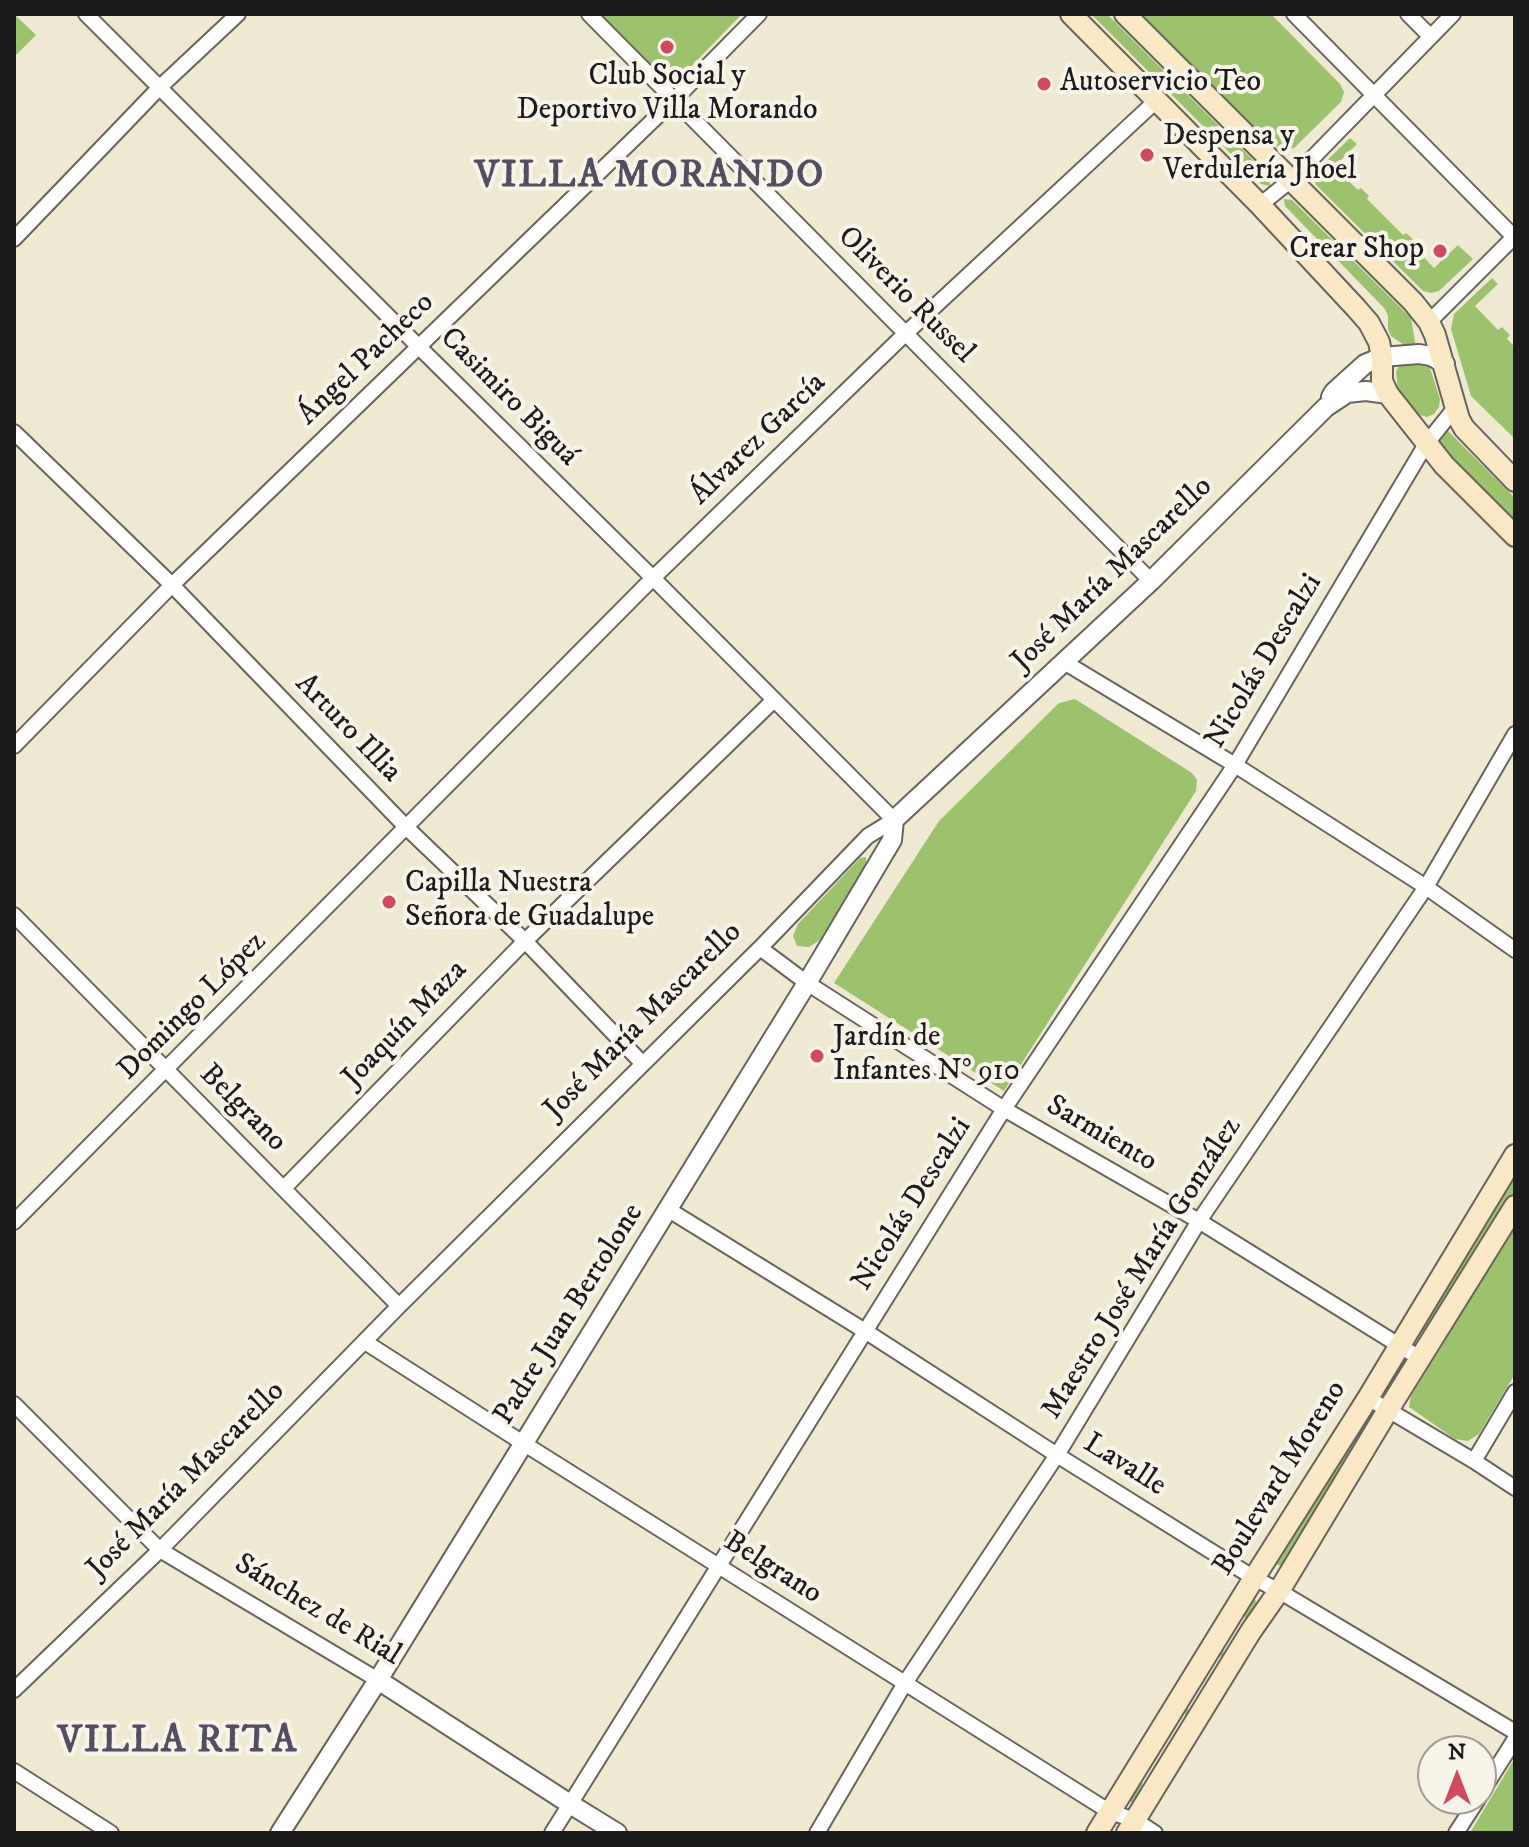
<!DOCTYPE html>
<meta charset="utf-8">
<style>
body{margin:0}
#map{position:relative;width:1529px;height:1847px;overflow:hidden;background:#f0e9d1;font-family:"IM FELL DW Pica",serif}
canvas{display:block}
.frame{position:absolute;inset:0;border:16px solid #1c1c1c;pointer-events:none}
.north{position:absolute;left:1417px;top:1735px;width:80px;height:80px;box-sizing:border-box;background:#f7f3e8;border:2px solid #9f9d96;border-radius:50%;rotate:0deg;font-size:22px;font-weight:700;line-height:32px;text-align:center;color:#1c1c1c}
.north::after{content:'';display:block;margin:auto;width:28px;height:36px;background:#d1495b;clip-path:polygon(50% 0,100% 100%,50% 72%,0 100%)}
</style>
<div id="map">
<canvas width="1529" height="1847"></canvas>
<div class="frame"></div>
<div class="north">N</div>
</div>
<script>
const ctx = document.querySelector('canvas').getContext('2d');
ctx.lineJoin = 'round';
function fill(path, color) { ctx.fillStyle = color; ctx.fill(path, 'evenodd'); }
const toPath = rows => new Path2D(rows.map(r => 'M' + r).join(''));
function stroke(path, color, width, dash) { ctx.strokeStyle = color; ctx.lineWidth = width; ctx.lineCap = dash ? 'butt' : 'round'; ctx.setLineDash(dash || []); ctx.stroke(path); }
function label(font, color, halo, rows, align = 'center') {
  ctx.font = font + ' "IM FELL DW Pica",serif'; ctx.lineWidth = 8; ctx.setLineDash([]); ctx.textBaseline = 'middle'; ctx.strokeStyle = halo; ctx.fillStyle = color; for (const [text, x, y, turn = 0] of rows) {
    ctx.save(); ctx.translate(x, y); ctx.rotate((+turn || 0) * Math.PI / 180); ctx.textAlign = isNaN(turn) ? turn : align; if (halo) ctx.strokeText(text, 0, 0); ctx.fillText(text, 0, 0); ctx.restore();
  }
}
fill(toPath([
 [14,14,36,35,14,57],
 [592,14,742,14,679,79,666,84],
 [1091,14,1107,14,1269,176,1270,186,1261,184],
 [1140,14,1271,14,1340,84,1344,92,1341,102,1294,148,1284,149,1273,145],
 [1350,138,1357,144,1334,167,1358,190,1361,188,1369,196,1367,199,1403,235,1406,233,1415,241,1412,245,1434,268,1458,245,1473,259,1439,291,1431,293,1423,291,1316,185,1314,178,1317,170],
 [1284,199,1292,200,1411,318,1416,348,1407,347,1391,336,1388,329,1388,316,1385,309,1285,206],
 [1492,278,1498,284,1475,306,1498,330,1502,327,1510,335,1507,339,1515,347,1515,439,1471,396,1451,329,1454,314],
 [1406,362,1424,362,1429,365,1440,399,1439,407,1434,414,1427,417,1413,413,1398,389,1396,372,1399,365],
 [1445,428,1515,498,1515,523,1435,444],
 [1075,699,1192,773,1197,780,1196,791,1004,1091,834,983,939,821,1059,703],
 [866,857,866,863,820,940,809,947,797,946,793,936,798,924,860,858],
 [1515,1172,1515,1191,1426,1335,1418,1330],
 [1515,1227,1515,1374,1479,1434,1468,1441,1455,1439,1409,1407,1411,1396],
 [1364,1420,1373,1426,1283,1568,1275,1563],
 [1256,1600,1257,1606,1246,1624,1244,1614,1223,1647,1224,1660,1187,1720,1184,1712,1142,1780,1143,1791,1136,1803,1130,1802,1128,1798,1186,1704,1189,1711,1221,1660,1220,1648,1249,1601],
 [1515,1759,1515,1833,1470,1833,1513,1761]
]), '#9dc26d');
const minor = toPath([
 [589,14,1151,581],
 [1294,14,1515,238],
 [1408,14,1430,36],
 [1260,205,1291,180,1453,14],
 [14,239,159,88,238,14],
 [1429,322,1515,236],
 [14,432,172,585,407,828,525,941,642,1063],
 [1064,662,1235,765,1426,887,1515,950],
 [14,746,172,585,674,100,759,14],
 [14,915,399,1306],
 [760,948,807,983,1004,1109,1199,1221,1421,1359],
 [284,1188,525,941,774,700],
 [669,1210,865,1331,1057,1455,1254,1578,1279,1591,1515,1732],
 [14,1222,653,578,905,334,1157,100],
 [365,1342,523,1443,1110,1812,1135,1820,1155,1833],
 [1368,1398,1474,1461,1515,1488],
 [14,1404,160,1550,378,1680],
 [1474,1461,1515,1392],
 [14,1690,160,1550,399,1306,760,948,868,836,894,820,653,578,419,347,86,14],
 [14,1771,111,1833],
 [1481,1793,1515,1739],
 [552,1833,1004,1109,1235,765,1426,444,1455,408],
 [817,1833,905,1683,1057,1455,1199,1221,1426,887,1515,734],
 [1456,1833,1478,1799]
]);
const tertiary = toPath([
 [1331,397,1334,392,1365,364,1382,357,1419,354,1431,356,1445,364],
 [378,1680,570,1804,617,1833],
 [280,1833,378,1680,807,983,892,840,894,820,1151,581,1326,407,1347,393,1366,391,1388,394]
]);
const secondary = toPath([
 [1071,14,1260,205,1356,308,1369,323,1379,342,1382,357,1382,381,1388,394,1444,465,1515,536],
 [1125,14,1413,302,1429,322,1435,335,1459,419,1464,428,1515,481],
 [1097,1833,1254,1578,1368,1398,1515,1155],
 [1127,1833,1251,1631,1279,1591,1388,1410,1515,1206]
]);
stroke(minor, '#66645b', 18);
stroke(tertiary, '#66645b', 22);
stroke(secondary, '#66645b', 24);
stroke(minor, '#fff', 14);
stroke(tertiary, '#fff', 18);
stroke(secondary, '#fae7c3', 20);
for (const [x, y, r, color] of [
 [667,47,8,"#d1495b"],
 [1044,84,8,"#d1495b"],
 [1147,155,8,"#d1495b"],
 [1440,251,8,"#d1495b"],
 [389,902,8,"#d1495b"],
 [817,1056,8,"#d1495b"]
]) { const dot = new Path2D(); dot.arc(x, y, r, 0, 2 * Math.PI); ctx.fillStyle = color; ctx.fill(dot); stroke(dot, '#f7f3e8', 3); }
label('30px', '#1c1c1c', '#f7f3e8', [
 ["Club Social y",667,78,"center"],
 ["Deportivo Villa Morando",667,112,"center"],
 ["Autoservicio Teo",1060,84],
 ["Despensa y",1163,138],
 ["Verdulería Jhoel",1163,172],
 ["Crear Shop",1424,251,"right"],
 ["Capilla Nuestra",405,885],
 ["Señora de Guadalupe",405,919],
 ["Jardín de",833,1039],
 ["Infantes N° 910",833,1073]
], 'left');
label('30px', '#1c1c1c', '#f7f3e8', [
 ["Oliverio Russel",905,296,45],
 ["Ángel Pacheco",367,360,-44],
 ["Casimiro Biguá",508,398,45],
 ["Álvarez García",759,440,-44],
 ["José María Mascarello",1113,575,-44],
 ["Nicolás Descalzi",1265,662,-59],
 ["Arturo Illia",347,729,46],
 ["Domingo López",193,1007,-45],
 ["José María Mascarello",644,1022,-45],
 ["Joaquín Maza",406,1025,-46],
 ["Belgrano",242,1109,45],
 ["Sarmiento",1101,1135,30],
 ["Nicolás Descalzi",913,1205,-58],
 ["Maestro José María González",1143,1269,-58],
 ["Padre Juan Bertolone",570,1315,-58],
 ["Lavalle",1124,1466,32],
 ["Boulevard Moreno",1281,1479,-58],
 ["José María Mascarello",187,1481,-45],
 ["Belgrano",772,1569,32],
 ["Sánchez de Rial",317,1611,31]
]);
ctx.letterSpacing = '2px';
label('bold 38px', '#534e60', '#f7f3e8', [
 ["VILLA MORANDO",650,178],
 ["VILLA RITA",178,1743]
]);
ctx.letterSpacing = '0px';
</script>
